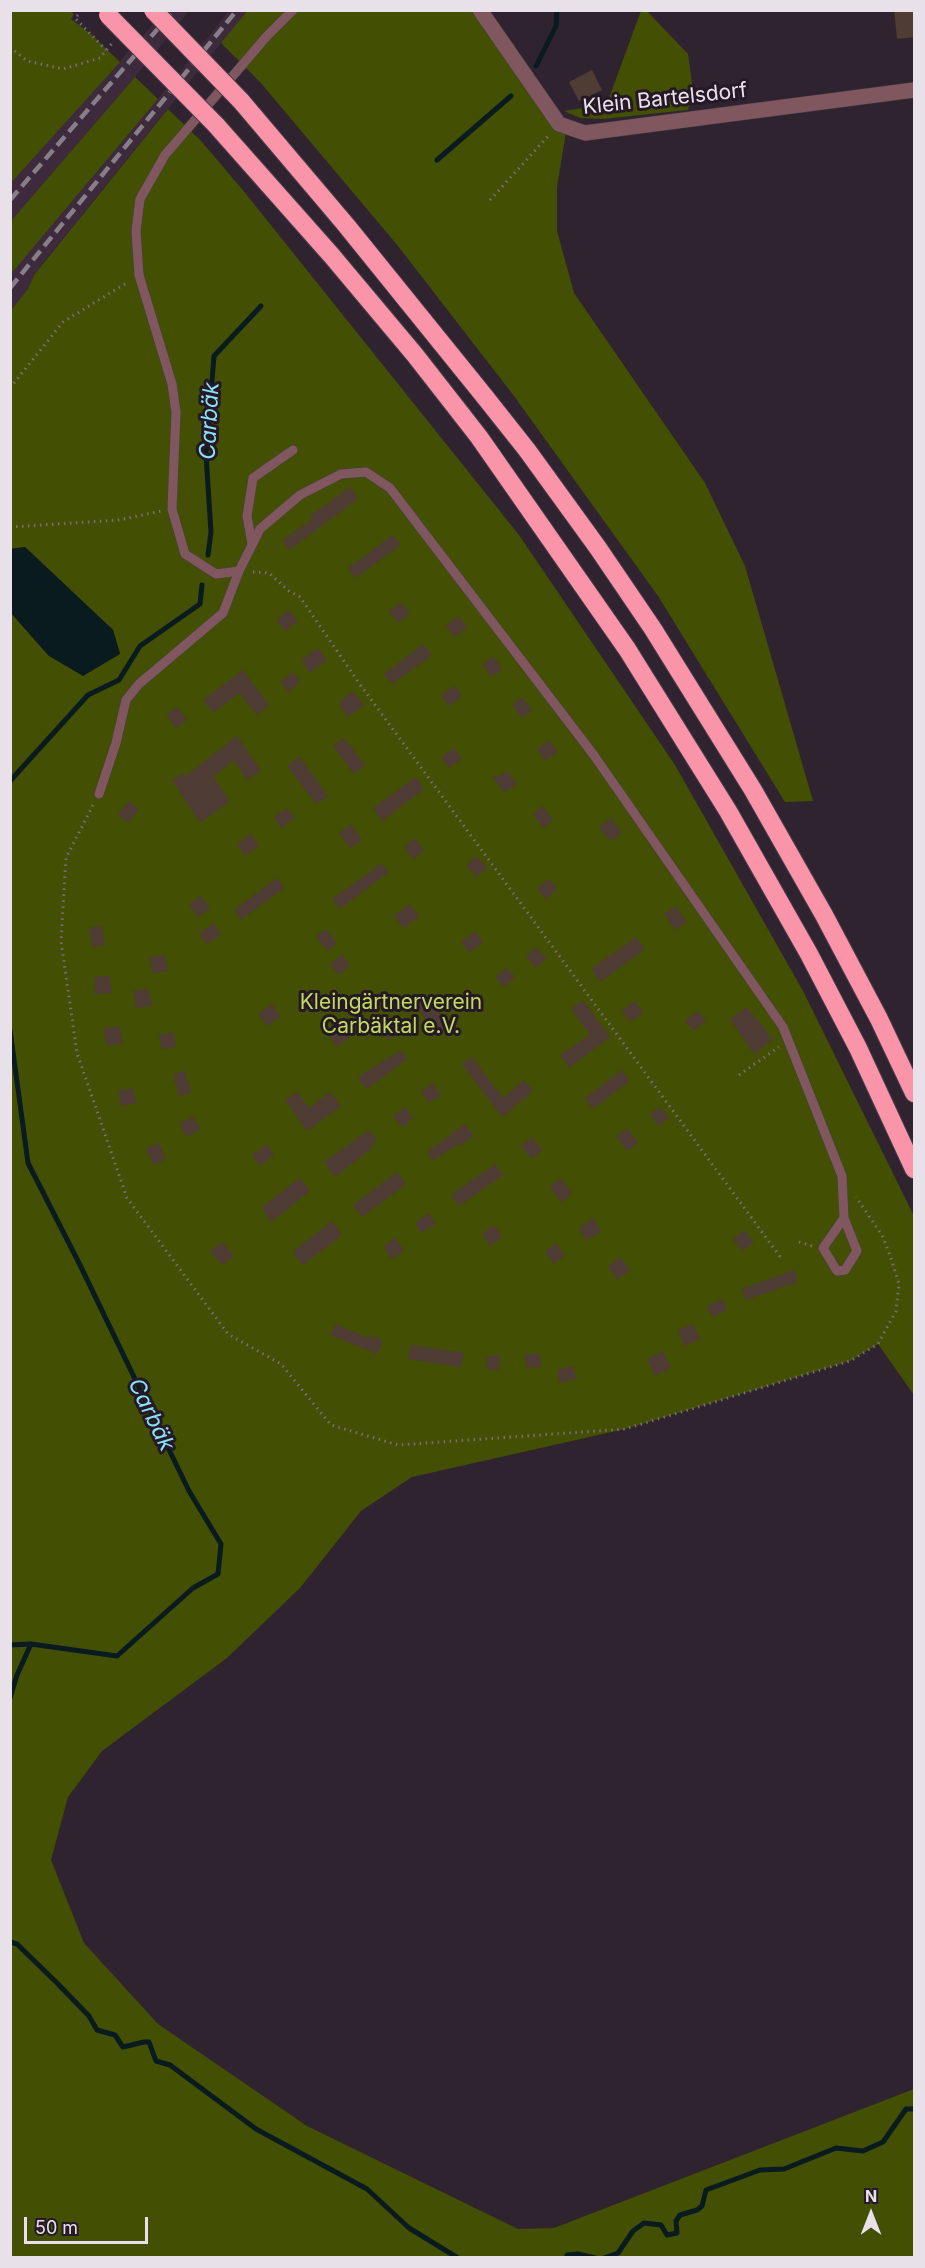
<!DOCTYPE html>
<meta charset="utf-8">
<style>
body{margin:0}
#map{position:relative;width:925px;height:2268px;overflow:hidden;background:#302330;font-family:Inter,sans-serif}
canvas{display:block}
.frame{position:absolute;inset:0;border:12px solid #e9e1e9;pointer-events:none}
.north{position:absolute;left:841px;top:2184px;width:60px;height:60px;-webkit-text-stroke:4px #261926;paint-order:stroke;rotate:0deg;font-size:16px;font-weight:700;line-height:24px;text-align:center;color:#e9e1e9}
.north::after{content:'';display:block;margin:auto;width:21px;height:27px;background:#e9e1e9;clip-path:polygon(50% 0,100% 100%,50% 72%,0 100%)}
.scale{position:absolute;left:24px;top:2217px;width:124px;height:27px;box-sizing:border-box;border:3px solid #e9e1e9;border-top:0;padding-left:8px;font-size:18px;line-height:21px;white-space:nowrap;color:#e9e1e9;-webkit-text-stroke:4px #261926;paint-order:stroke}
</style>
<div id="map">
<canvas width="925" height="2268"></canvas>
<div class="frame"></div>
<div class="north">N</div>
<div class="scale">50 m</div>
</div>
<script>
const ctx = document.querySelector('canvas').getContext('2d');
ctx.lineJoin = 'round';
function fill(path, color) { ctx.fillStyle = color; ctx.fill(path, 'evenodd'); }
const toPath = rows => new Path2D(rows.map(r => 'M' + r).join(''));
function stroke(path, color, width, dash) { ctx.strokeStyle = color; ctx.lineWidth = width; ctx.lineCap = dash ? 'butt' : 'round'; ctx.setLineDash(dash || []); ctx.stroke(path); }
function label(font, color, halo, rows, align = 'center') {
  ctx.font = font + ' Inter,sans-serif'; ctx.lineWidth = 6; ctx.setLineDash([]); ctx.textBaseline = 'middle'; ctx.strokeStyle = halo; ctx.fillStyle = color; for (const [text, x, y, turn = 0] of rows) {
    ctx.save(); ctx.translate(x, y); ctx.rotate((+turn || 0) * Math.PI / 180); ctx.textAlign = isNaN(turn) ? turn : align; if (halo) ctx.strokeText(text, 0, 0); ctx.fillText(text, 0, 0); ctx.restore();
  }
}
fill(toPath([
 [165,11,189,11,135,77,11,221,11,183],
 [229,11,247,11,34,274,28,289,11,310,11,274,158,99]
]), '#3d2b3d');
fill(toPath([
 [11,10,70,11,74,14,71,19,91,34,120,62,11,183],
 [247,11,475,11,566,132,557,187,557,231,574,293,705,483,745,566,813,801,785,802,658,596,514,396,398,246,260,82,221,43],
 [641,11,647,11,688,54,693,91,688,110,603,119,580,118,564,111,583,108,609,98],
 [135,77,158,99,11,274,11,221],
 [168,109,201,141,242,189,519,535,675,765,803,991,914,1216,914,1395,878,1344,850,1361,625,1429,412,1477,361,1511,300,1588,227,1658,102,1751,68,1797,51,1860,84,1943,158,2024,307,2126,518,2229,554,2228,914,2089,914,2257,11,2257,11,613,49,656,120,653,113,630,25,547,11,549,11,310,28,289,34,275]
]), '#434f02');
fill(toPath([
 [25,547,113,630,120,654,83,676,49,656,11,613,11,549]
]), '#091b1f');
stroke(toPath([
 [536,66,556,26,557,10],
 [437,160,511,96],
 [208,555,211,532,206,455,214,356,261,306],
 [10,781,88,695,119,680,140,646,200,604,202,585],
 [10,1030,28,1163,80,1265,189,1491,221,1544,218,1574,193,1588,117,1656,31,1644,10,1645],
 [10,1698,17,1675,31,1644],
 [10,1942,17,1944,57,1983,89,2016,97,2030,115,2035,123,2047,144,2042,149,2042,156,2061,170,2065,256,2129,367,2189,409,2228,458,2258],
 [566,2258,567,2255,578,2254,595,2258],
 [604,2258,618,2253,633,2231,644,2223,661,2225,667,2235,677,2233,676,2221,680,2215,697,2210,702,2206,706,2190,760,2170,784,2169,836,2148,863,2151,883,2142,906,2109,914,2109]
]), '#091b1f', 5);
fill(toPath([
 [894,10,915,10,915,37,897,39],
 [592,70,602,90,579,101,569,82],
 [350,487,358,499,289,550,282,540,312,520,310,516],
 [393,535,401,545,355,578,348,568],
 [401,602,410,614,398,623,389,611],
 [289,610,298,621,285,631,276,620],
 [459,616,467,628,454,637,446,625],
 [423,644,432,655,392,684,384,674],
 [318,648,327,660,310,673,301,660],
 [493,656,502,669,492,677,482,665],
 [243,670,269,705,257,715,239,693,213,713,203,700],
 [293,672,300,682,288,692,280,682],
 [455,686,462,697,448,706,441,695],
 [353,691,364,705,348,717,338,703],
 [522,697,532,710,522,718,512,705],
 [177,707,187,720,176,728,166,715],
 [237,736,261,771,247,780,234,760,213,777,230,801,200,823,172,780,183,773,185,776],
 [344,738,365,765,354,774,333,746],
 [549,740,558,752,545,761,537,749],
 [454,748,462,759,449,768,441,757],
 [300,757,328,796,316,804,287,766],
 [507,771,517,784,504,793,492,776,499,776],
 [416,777,424,789,382,821,373,808],
 [129,801,139,810,128,823,118,814],
 [543,806,553,820,543,828,533,814],
 [287,808,295,818,281,828,274,817],
 [611,818,622,833,610,841,599,827],
 [351,824,362,840,350,848,339,833],
 [251,834,259,846,245,856,237,844],
 [416,838,424,851,413,859,404,846],
 [477,856,487,868,476,877,467,865],
 [382,863,389,872,340,909,332,899],
 [277,878,284,888,241,920,234,910],
 [549,879,557,890,545,899,537,888],
 [201,896,210,908,198,917,189,904],
 [410,904,419,917,403,928,394,915],
 [676,906,687,922,675,930,664,914],
 [213,923,221,934,207,944,199,934],
 [102,926,105,945,92,947,89,928],
 [326,929,337,943,327,951,316,936],
 [475,931,483,942,469,953,461,942],
 [636,937,645,949,600,982,591,969],
 [537,947,546,959,535,968,526,956],
 [342,954,350,966,338,975,330,964],
 [165,955,168,971,152,973,150,957],
 [506,967,515,977,504,987,495,977],
 [110,976,112,993,95,994,94,977],
 [149,989,152,1006,136,1008,133,991],
 [424,993,451,1027,437,1037,413,1001],
 [583,1000,610,1037,569,1068,560,1055,590,1035,571,1009],
 [635,1001,643,1013,630,1022,622,1010],
 [272,1004,281,1016,267,1026,258,1014],
 [747,1007,773,1039,754,1054,730,1019],
 [697,1011,706,1021,694,1031,685,1021],
 [389,1020,399,1032,388,1040,379,1027],
 [119,1026,123,1043,107,1046,103,1029],
 [342,1026,350,1037,337,1047,329,1036],
 [174,1032,176,1047,162,1049,159,1035],
 [401,1050,407,1059,382,1078,366,1089,358,1077],
 [472,1057,503,1098,524,1080,533,1091,502,1117,462,1064],
 [622,1070,630,1081,593,1109,585,1098],
 [185,1071,191,1093,179,1096,173,1074],
 [433,1083,441,1095,429,1103,421,1091],
 [132,1088,136,1103,121,1106,118,1091],
 [297,1092,309,1108,330,1092,341,1106,307,1131,285,1100],
 [405,1107,413,1118,402,1127,393,1116],
 [660,1107,669,1118,658,1126,650,1114],
 [194,1116,200,1130,186,1137,180,1123],
 [465,1124,474,1136,459,1146,458,1144,433,1161,427,1152],
 [627,1128,638,1143,627,1151,616,1136],
 [369,1130,377,1140,372,1144,373,1147,335,1177,324,1162],
 [532,1137,542,1150,532,1159,521,1146],
 [159,1143,166,1159,153,1165,146,1149],
 [267,1144,274,1155,259,1166,252,1155],
 [495,1164,503,1175,459,1206,451,1195],
 [397,1172,406,1184,362,1217,353,1205],
 [300,1178,310,1191,271,1222,262,1207],
 [561,1178,572,1194,561,1202,550,1186],
 [428,1213,436,1223,422,1233,415,1223],
 [594,1218,601,1232,586,1240,579,1227],
 [332,1221,342,1235,303,1265,292,1252],
 [494,1225,502,1237,490,1246,482,1234],
 [745,1230,754,1243,742,1251,733,1239],
 [395,1238,404,1250,392,1259,383,1247],
 [222,1242,234,1256,222,1265,210,1251],
 [556,1243,565,1255,554,1264,545,1252],
 [620,1257,630,1270,617,1280,608,1266],
 [794,1270,798,1282,746,1300,742,1289],
 [722,1299,727,1310,712,1317,707,1306],
 [336,1324,368,1338,369,1335,383,1341,377,1354,330,1335],
 [693,1324,700,1339,684,1346,678,1330],
 [411,1345,464,1353,461,1367,408,1359],
 [663,1351,671,1368,655,1376,647,1359],
 [525,1354,540,1354,541,1367,526,1368],
 [487,1356,500,1356,499,1370,486,1369],
 [573,1366,577,1378,560,1383,557,1370]
]), '#4f3c34');
const service = toPath([
 [252,544,247,516,253,478,293,450],
 [239,571,216,574,185,554,172,509,176,412,172,384,139,275,136,231,140,199,165,155,267,36,293,10],
 [99,794,116,743,126,700,139,684,223,613,239,571,260,529,300,495,341,474,366,472,390,488,593,754,783,1027,842,1176,844,1218,857,1251,845,1270,837,1271,823,1248,844,1218]
]);
const minor = toPath([
 [480,10,559,124,585,133,914,90]
]);
const motorway = toPath([
 [241,101,346,225,485,397,527,450,598,548,653,629,753,790,824,915,879,1019,914,1093],
 [216,125,332,256,415,355,479,437,627,649,728,811,809,954,858,1048,914,1169]
]);
stroke(service, '#4a3e4a', 10);
stroke(minor, '#4a3e4a', 16);
stroke(motorway, '#4a3e4a', 20);
stroke(toPath([
 [78,15,75,18,106,50],
 [10,47,27,61,63,69,100,58,113,42],
 [490,200,550,134],
 [10,388,63,322,128,282],
 [10,527,119,520,161,511],
 [253,572,269,573,289,591,300,597,359,683,781,1258],
 [93,805,66,858,61,941,77,1053,127,1198,228,1334,281,1364,331,1425,398,1445,625,1429,850,1361,878,1344,896,1311,899,1284,891,1258,882,1235,856,1197],
 [739,1075,779,1047],
 [799,1242,812,1246]
]), '#786d78', 3, [1.5, 4.5]);
stroke(service, '#80575e', 9);
stroke(minor, '#80575e', 15);
stroke(motorway, '#fa94a9', 18);
stroke(toPath([
 [10,200,174,10],
 [10,288,237,10]
]), '#887e88', 4.5, [12, 6]);
const motorwayBridge = toPath([
 [153,10,241,101],
 [108,15,216,125]
]);
stroke(motorwayBridge, '#4a3e4a', 20, []);
stroke(motorwayBridge, '#fa94a9', 18);
label('21px', '#e9e1e9', '#261926', [
 ["Klein Bartelsdorf",665,99,-6]
]);
label('21px', '#c2db5d', '#261926', [
 ["Kleingärtnerverein",391,1003],
 ["Carbäktal e.V.",391,1027]
]);
label('italic 22px', '#89e3fa', '#261926', [
 ["Carbäk",210,421,-87],
 ["Carbäk",151,1415,64]
]);
</script>
